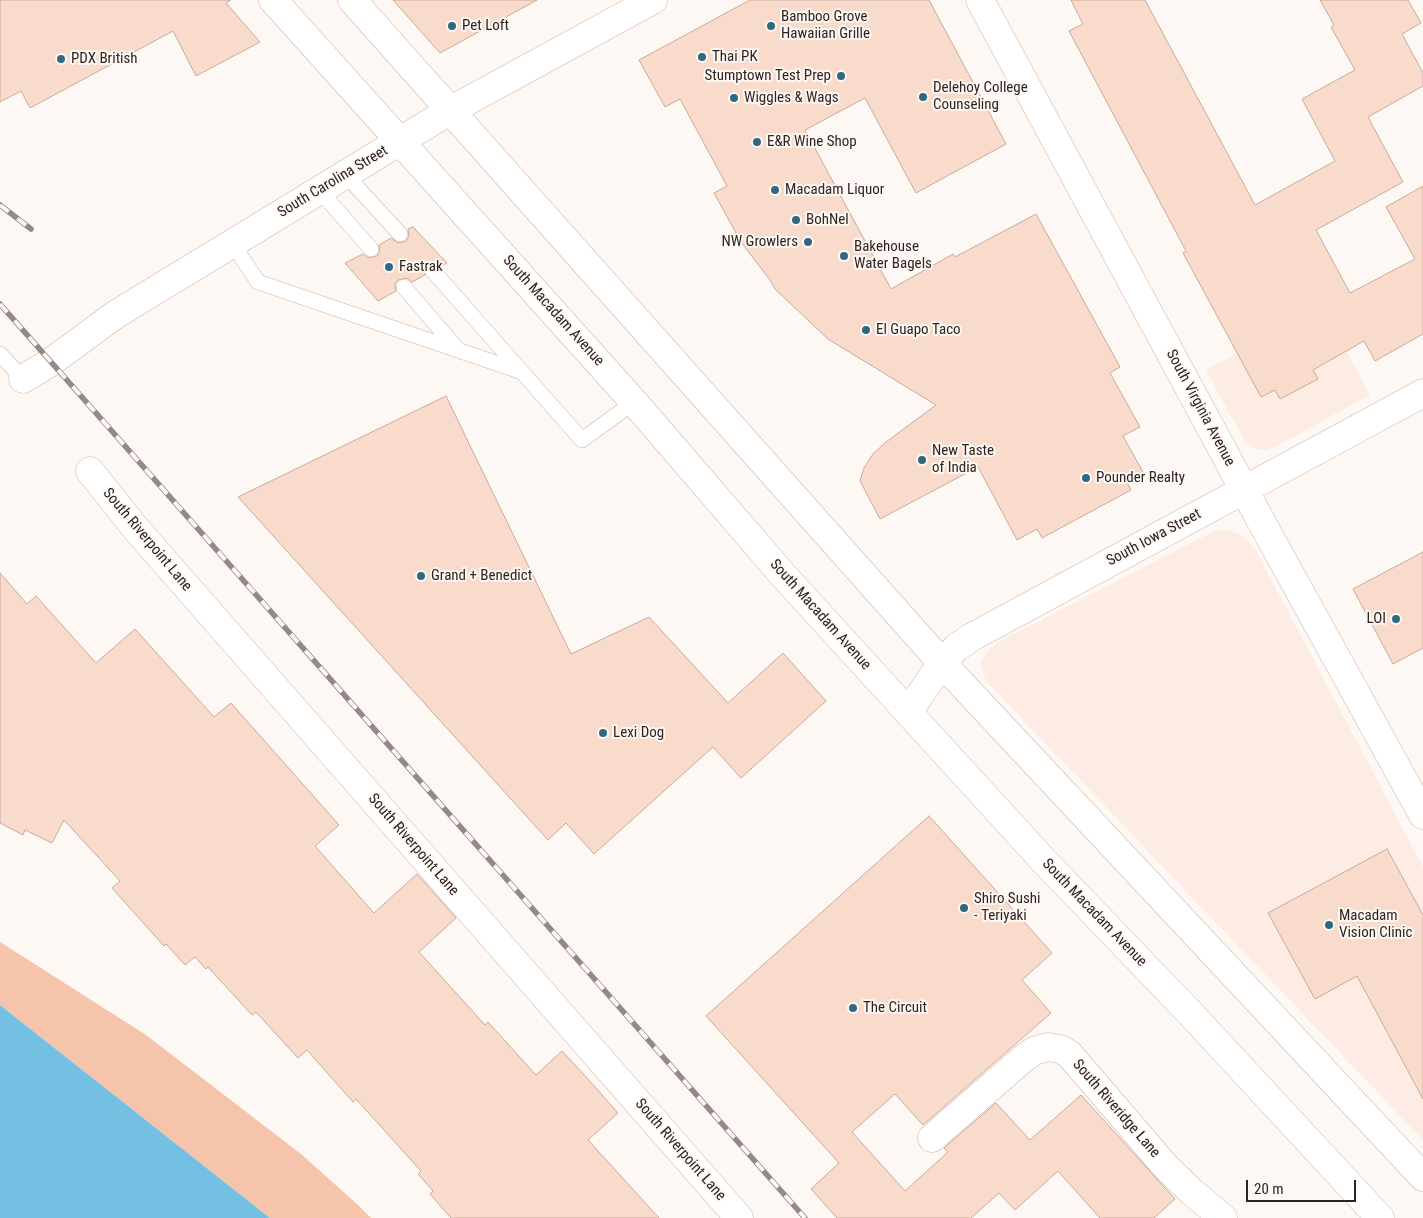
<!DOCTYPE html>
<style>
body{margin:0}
#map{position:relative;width:1423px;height:1218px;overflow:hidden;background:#fef8f5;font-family:"Roboto Condensed",sans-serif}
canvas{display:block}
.scale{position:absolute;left:1246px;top:1180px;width:110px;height:22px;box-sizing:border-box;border:2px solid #2f231d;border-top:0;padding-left:6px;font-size:15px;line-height:18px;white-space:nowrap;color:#2f231d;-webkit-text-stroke:4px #fef8f5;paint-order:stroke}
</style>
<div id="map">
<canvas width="1423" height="1218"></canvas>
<div class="scale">20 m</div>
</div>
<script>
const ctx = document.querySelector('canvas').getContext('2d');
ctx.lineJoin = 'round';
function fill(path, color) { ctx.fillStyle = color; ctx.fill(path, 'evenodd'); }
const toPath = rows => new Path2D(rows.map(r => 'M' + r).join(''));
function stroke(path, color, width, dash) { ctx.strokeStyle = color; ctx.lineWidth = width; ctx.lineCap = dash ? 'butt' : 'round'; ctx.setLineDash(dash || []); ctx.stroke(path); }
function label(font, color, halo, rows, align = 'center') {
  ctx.font = font + ' "Roboto Condensed",sans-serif'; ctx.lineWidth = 4; ctx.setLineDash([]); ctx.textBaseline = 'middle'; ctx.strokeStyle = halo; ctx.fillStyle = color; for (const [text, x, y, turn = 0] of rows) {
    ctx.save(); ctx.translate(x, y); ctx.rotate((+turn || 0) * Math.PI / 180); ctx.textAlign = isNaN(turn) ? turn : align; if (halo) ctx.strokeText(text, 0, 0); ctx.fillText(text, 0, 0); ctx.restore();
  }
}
fill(toPath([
 [1322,307,1370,395,1275,447,1264,450,1255,449,1245,442,1206,370],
 [1228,530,1243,536,1255,549,1423,867,1423,1140,986,681,980,664,985,654,996,643,1215,531]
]), '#fcece4');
fill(toPath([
 [0,942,146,1035,301,1154,357,1204,371,1218,270,1218,0,1005]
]), '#f6c4aa');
fill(toPath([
 [0,1005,270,1218,0,1218]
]), '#74c0e2');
const building = toPath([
 [0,0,231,0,226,3,260,42,196,76,173,31,30,108,21,91,0,102,0,0],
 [393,0,537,0,440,53,393,0],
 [750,0,929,0,1006,144,916,193,865,98,805,130,891,289,953,254,955,257,1036,214,1120,367,1110,373,1140,427,1123,436,1143,472,1126,481,1131,490,1042,538,1037,529,1017,540,978,467,880,519,860,481,864,468,873,454,886,442,936,405,828,339,775,289,770,280,741,242,714,193,727,186,680,99,665,107,639,60,750,0],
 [1071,0,1145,0,1255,205,1335,161,1302,99,1355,70,1331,27,1334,25,1320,0,1408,0,1421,23,1402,34,1423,73,1423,86,1368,117,1403,182,1316,230,1350,293,1415,259,1386,207,1423,186,1423,334,1375,361,1364,341,1313,370,1318,379,1280,399,1275,390,1261,397,1183,253,1186,251,1069,31,1083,24,1071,0],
 [413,227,447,263,441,266,436,262,427,264,424,268,425,275,412,282,407,278,398,280,395,284,396,291,378,301,345,263,363,254,368,258,377,256,380,252,379,245,391,238,398,243,406,241,409,236,408,229,413,227],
 [446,396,571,654,649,617,728,703,783,653,826,701,741,778,713,747,594,854,566,823,548,840,238,497,446,396],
 [1423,552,1423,648,1393,664,1353,589,1423,552],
 [0,573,27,604,36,596,96,663,135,629,214,717,231,703,339,825,315,846,374,913,417,874,456,918,419,952,485,1025,488,1022,536,1075,562,1051,587,1078,618,1113,588,1140,659,1218,451,1218,430,1194,433,1191,418,1174,421,1171,356,1099,353,1102,307,1050,298,1058,256,1012,252,1015,208,967,206,969,195,957,185,965,166,944,164,946,112,888,120,881,64,820,52,843,25,830,23,835,0,823,0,573],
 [929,816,1052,953,1022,980,1051,1013,923,1125,895,1094,852,1132,905,1191,948,1152,944,1148,996,1103,1030,1140,1081,1095,1175,1199,1154,1218,1100,1218,1058,1171,1015,1210,999,1193,971,1218,837,1218,811,1189,839,1163,706,1016,929,816],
 [1387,849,1423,915,1423,1099,1357,976,1315,999,1268,913,1387,849]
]);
fill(building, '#f9dbcb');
stroke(building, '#c7aa9a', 1);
const lane = toPath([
 [345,174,400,234],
 [319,190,371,249],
 [232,243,258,282,522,372,582,440,634,402],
 [433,271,521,371],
 [404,287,458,350],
 [0,354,23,379]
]);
const street = toPath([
 [980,0,1262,523,1423,815],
 [23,379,51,362,115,315,451,110,653,0],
 [90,471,137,530,739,1218],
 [908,712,942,663,957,647,972,637,1423,393],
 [932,1138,1024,1058,1034,1051,1048,1047,1060,1049,1069,1054,1166,1167,1192,1192,1223,1218]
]);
const primary = toPath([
 [273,0,634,402,783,575,1043,860,1190,1013,1380,1218],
 [352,0,942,663,1423,1177]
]);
stroke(lane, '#d0b3a3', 16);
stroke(street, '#d0b3a3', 29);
stroke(primary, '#d0b3a3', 29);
stroke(lane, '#fff', 15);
stroke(street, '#fff', 28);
stroke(primary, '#fff', 28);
const rail = toPath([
 [0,205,31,229],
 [0,304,805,1218]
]);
stroke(rail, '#938985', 5.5);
stroke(rail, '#fef8f5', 4, [11]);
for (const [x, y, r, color] of [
 [452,26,5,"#2e6881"],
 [771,26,5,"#2e6881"],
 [702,57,5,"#2e6881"],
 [61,59,5,"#2e6881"],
 [841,76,5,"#2e6881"],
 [923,97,5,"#2e6881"],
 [734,98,5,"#2e6881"],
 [757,142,5,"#2e6881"],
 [775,190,5,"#2e6881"],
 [796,220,5,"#2e6881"],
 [808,242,5,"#2e6881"],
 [844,256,5,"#2e6881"],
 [389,267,5,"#2e6881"],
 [866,330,5,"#2e6881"],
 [922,460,5,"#2e6881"],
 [1086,478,5,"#2e6881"],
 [421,576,5,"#2e6881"],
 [1396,619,5,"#2e6881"],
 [603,733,5,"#2e6881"],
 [964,908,5,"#2e6881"],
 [1329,925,5,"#2e6881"],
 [853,1008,5,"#2e6881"]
]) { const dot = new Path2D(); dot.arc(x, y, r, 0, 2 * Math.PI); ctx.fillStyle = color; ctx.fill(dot); stroke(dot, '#fef8f5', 2); }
label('15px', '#2f231d', '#fef8f5', [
 ["Bamboo Grove",781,17],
 ["Hawaiian Grille",781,34],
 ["Pet Loft",462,26],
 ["Thai PK",712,57],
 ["PDX British",71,59],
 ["Stumptown Test Prep",831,76,"right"],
 ["Delehoy College",933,88],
 ["Counseling",933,105],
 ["Wiggles & Wags",744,98],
 ["E&R Wine Shop",767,142],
 ["Macadam Liquor",785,190],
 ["BohNel",806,220],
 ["NW Growlers",798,242,"right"],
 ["Bakehouse",854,247],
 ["Water Bagels",854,264],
 ["Fastrak",399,267],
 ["El Guapo Taco",876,330],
 ["New Taste",932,451],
 ["of India",932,468],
 ["Pounder Realty",1096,478],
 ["Grand + Benedict",431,576],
 ["LOI",1386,619,"right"],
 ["Lexi Dog",613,733],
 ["Shiro Sushi",974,899],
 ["- Teriyaki",974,916],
 ["Macadam",1339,916],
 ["Vision Clinic",1339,933],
 ["The Circuit",863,1008]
], 'left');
label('15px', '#2f231d', '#fef8f5', [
 ["South Carolina Street",333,182,-31],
 ["South Macadam Avenue",553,311,48],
 ["South Virginia Avenue",1200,408,62],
 ["South Iowa Street",1154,538,-28],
 ["South Riverpoint Lane",147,540,50],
 ["South Macadam Avenue",820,615,48],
 ["South Riverpoint Lane",413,845,49],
 ["South Macadam Avenue",1094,913,46],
 ["South Riveridge Lane",1116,1109,49],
 ["South Riverpoint Lane",680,1150,49]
]);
</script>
